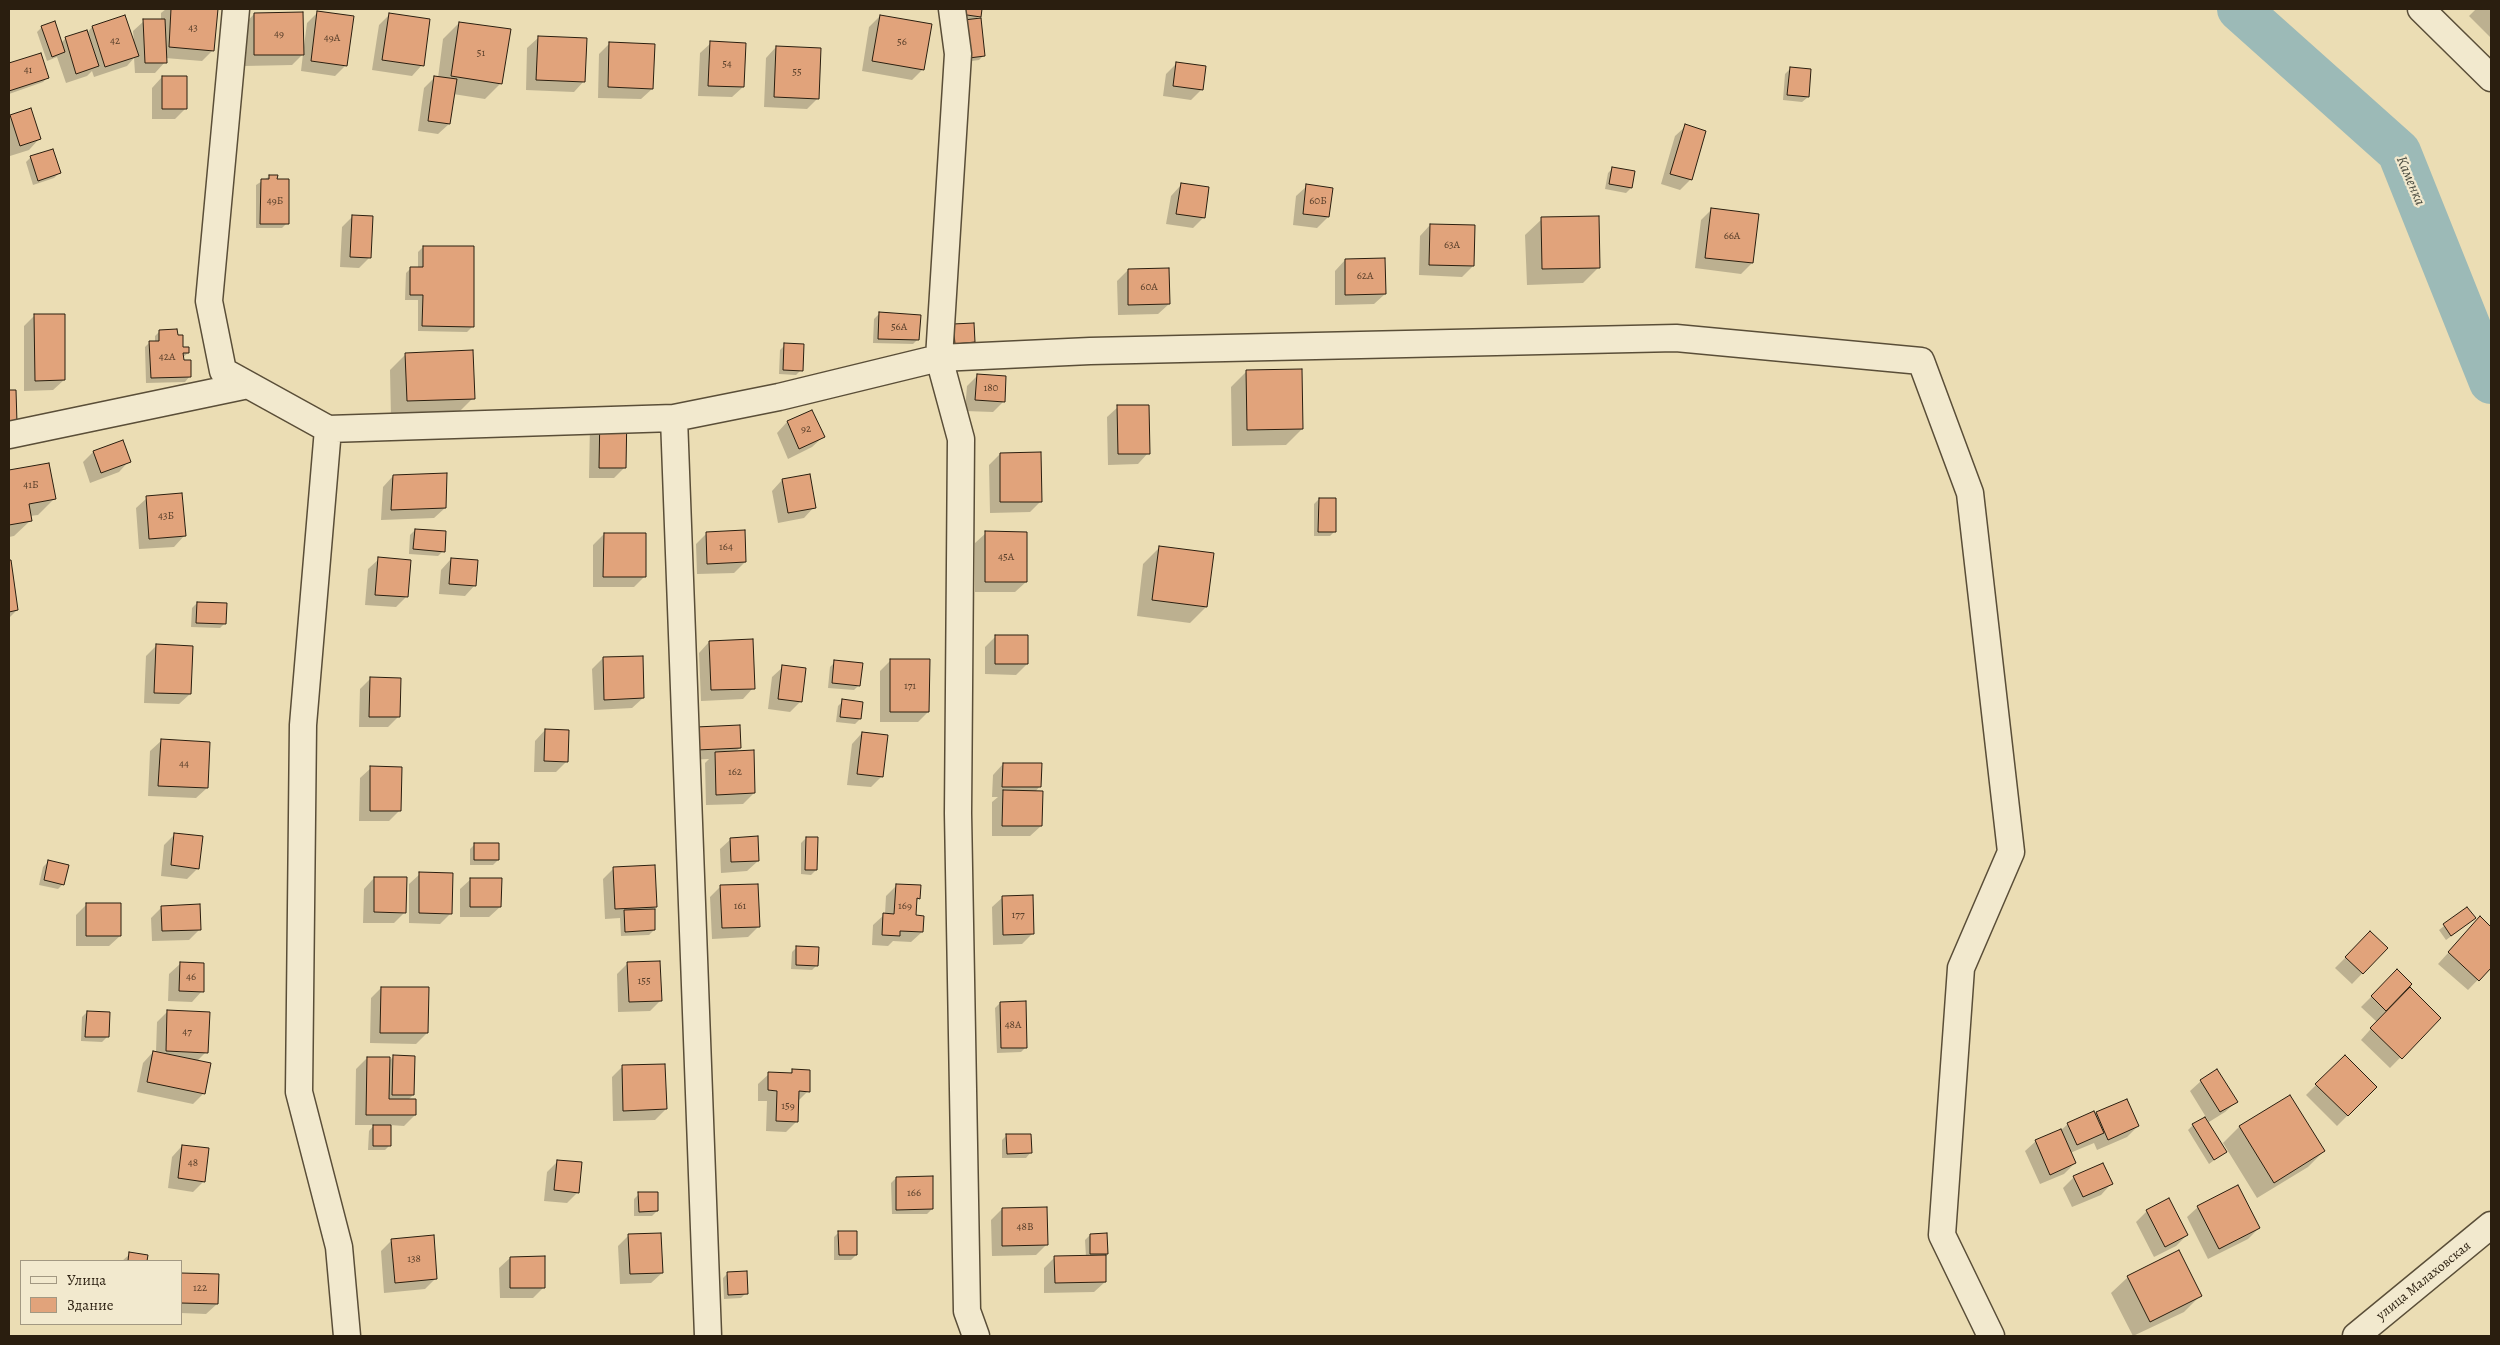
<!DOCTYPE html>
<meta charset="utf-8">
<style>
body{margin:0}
#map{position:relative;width:2500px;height:1345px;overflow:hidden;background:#ebddb4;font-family:Alegreya,serif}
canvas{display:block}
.frame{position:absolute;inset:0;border:10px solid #2a1e0f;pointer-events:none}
.legend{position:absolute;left:20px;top:1260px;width:162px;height:65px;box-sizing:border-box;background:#f2e9ce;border:1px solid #a29882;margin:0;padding:6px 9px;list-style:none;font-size:15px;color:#2a1e0f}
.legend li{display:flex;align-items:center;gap:10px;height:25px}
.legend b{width:25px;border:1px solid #a29882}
</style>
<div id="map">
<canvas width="2500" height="1345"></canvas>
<div class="frame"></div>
<ul class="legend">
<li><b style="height:6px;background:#f2e9ce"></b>Улица</li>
<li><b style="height:14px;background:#e1a37b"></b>Здание</li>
</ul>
</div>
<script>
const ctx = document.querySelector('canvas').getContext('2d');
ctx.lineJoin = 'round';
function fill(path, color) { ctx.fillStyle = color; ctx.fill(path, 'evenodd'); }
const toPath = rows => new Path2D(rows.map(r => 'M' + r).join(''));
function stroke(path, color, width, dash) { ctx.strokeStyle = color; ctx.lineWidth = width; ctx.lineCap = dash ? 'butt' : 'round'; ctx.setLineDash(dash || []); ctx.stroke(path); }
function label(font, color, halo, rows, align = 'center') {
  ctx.font = font + ' Alegreya,serif'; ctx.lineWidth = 4.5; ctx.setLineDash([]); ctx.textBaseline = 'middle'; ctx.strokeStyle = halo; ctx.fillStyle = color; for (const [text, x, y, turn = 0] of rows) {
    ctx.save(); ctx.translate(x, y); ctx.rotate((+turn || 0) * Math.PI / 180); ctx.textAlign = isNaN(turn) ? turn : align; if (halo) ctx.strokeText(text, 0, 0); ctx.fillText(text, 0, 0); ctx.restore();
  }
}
fill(toPath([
 [166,9,217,9,213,50,202,61,165,58,165,62,155,73,135,73,134,58,127,66,94,77,92,71,87,76,66,83,57,57,47,61,37,32,42,27,61,43,65,39,87,33,92,27,125,17,134,42,133,31,144,21,161,20,161,13],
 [953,9,981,9,977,19,984,55,979,60,964,62],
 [2476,9,2491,9,2491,38,2469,16],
 [318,12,346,65,335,76,301,71,303,54,292,65,244,66,244,25,254,14,304,46,307,23],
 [389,15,422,65,412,76,372,70,379,25],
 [880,16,923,69,912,80,862,71,869,27],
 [459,23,501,83,485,99,453,94,449,124,438,134,418,131,424,88,435,77,438,78,443,39],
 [538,38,584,81,574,92,526,90,527,48],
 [610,43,652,89,641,99,598,98,599,54],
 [711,43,743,87,732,97,698,96,700,53],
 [776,47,818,98,807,109,764,107,766,58],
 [41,54,48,77,43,82,9,94,9,65],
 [1177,63,1202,89,1191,100,1163,96,1166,74],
 [1790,69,1808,97,1802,102,1783,100,1785,74],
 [162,77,186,108,175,119,152,119,152,88],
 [11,116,39,139,29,150,10,156,9,118],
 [1686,126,1690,180,1680,190,1661,184,1675,136],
 [31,157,59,173,54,178,33,185,26,162],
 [1613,168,1631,188,1626,193,1605,189,1608,173],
 [270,176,287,223,282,228,256,228,256,185],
 [1181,185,1204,217,1193,228,1166,224,1171,196],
 [1307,186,1328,217,1317,228,1293,225,1296,196],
 [1712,209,1752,263,1741,274,1695,268,1701,220],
 [353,216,370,257,359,268,340,267,342,227],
 [1542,219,1599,267,1583,283,1527,285,1525,235],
 [1430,225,1473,266,1462,277,1419,275,1420,236],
 [423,247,472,327,467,332,418,331,418,300,405,300,406,273,411,268,418,268,418,252],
 [1345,260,1385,294,1374,304,1335,305,1335,271],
 [1128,270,1169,304,1158,314,1118,315,1117,281],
 [879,314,918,339,913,344,873,343,874,319],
 [35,315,64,380,53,390,24,391,24,326],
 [954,325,974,342,969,347,950,348],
 [160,331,188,353,182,358,190,376,185,382,146,383,145,347,150,342,155,342,155,336],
 [785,345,801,370,796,375,779,374,780,350],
 [406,354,473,398,457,414,391,417,390,370],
 [1247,371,1302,429,1286,445,1232,446,1231,387],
 [978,375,1003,402,993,412,965,411,967,386],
 [1118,407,1148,453,1138,464,1108,465,1107,417],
 [601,412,625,467,614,478,589,478,590,423],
 [812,412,823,437,812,447,788,459,777,433,787,422],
 [93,452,129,461,119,472,90,483,83,462],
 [1000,454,1041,501,1030,512,990,513,989,465],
 [48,464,54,499,38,515,30,516,31,520,14,536,9,537,9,472],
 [393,476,445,508,434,518,381,520,383,487],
 [782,480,814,507,804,518,778,523,772,491],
 [147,498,184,536,174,547,139,549,136,508],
 [1319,499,1335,531,1330,536,1314,536,1314,504],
 [415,530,443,551,438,556,409,554,410,535],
 [707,533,745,562,734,573,697,574,696,544],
 [986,533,1026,582,1015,592,975,592,975,543],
 [604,534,645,576,634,587,593,587,593,545],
 [1159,548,1206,607,1190,623,1137,616,1143,564],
 [379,559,406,597,396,607,365,605,368,569],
 [451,559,475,585,465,596,439,594,441,570],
 [9,562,17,610,9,618],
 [197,603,225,623,220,628,191,627,192,608],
 [996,636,1027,664,1016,675,985,674,985,647],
 [709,642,753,688,743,699,701,701,699,653],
 [157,645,190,694,179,704,144,703,146,656],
 [603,658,643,698,632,708,594,710,592,669],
 [891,660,928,712,918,722,880,722,880,671],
 [835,662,859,685,854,690,828,688,830,667],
 [783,667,801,701,790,712,768,709,772,677],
 [370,679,399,716,388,727,359,727,360,689],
 [843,701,860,719,855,724,836,722,838,706],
 [545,730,567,761,556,772,534,772,535,741],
 [862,733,882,776,871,787,847,785,852,744],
 [686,739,740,748,735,752,754,793,743,804,706,805,705,763,709,759,686,760],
 [161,741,207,788,196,798,148,796,150,751],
 [1003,764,1040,786,1035,792,1041,826,1030,836,992,836,992,802,998,797,992,797,993,775],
 [371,768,400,810,389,821,359,821,360,778],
 [175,834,198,868,187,879,161,876,164,845],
 [806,838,816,870,811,875,801,874,801,843],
 [731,839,758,861,747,871,721,873,720,849],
 [475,844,498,860,493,865,470,865,470,849],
 [48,862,63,884,58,889,39,885,43,867],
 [614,868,656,906,651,911,654,930,649,935,621,936,620,918,605,919,603,879],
 [420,874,451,913,440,924,409,923,409,884],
 [374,878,405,912,394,923,363,923,364,889],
 [471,879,500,907,489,917,460,917,460,889],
 [897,885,919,898,915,902,914,916,922,932,911,942,893,941,888,946,872,945,873,925,885,914,886,896],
 [721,886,759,926,748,937,712,939,710,897],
 [1003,897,1032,934,1022,944,993,945,992,907],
 [87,904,120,936,109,946,76,946,76,915],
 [162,907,200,929,189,940,152,941,151,918],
 [2467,908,2469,923,2446,940,2439,930],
 [2480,918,2491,928,2491,966,2468,990,2438,964],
 [2370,933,2386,949,2352,984,2335,968],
 [797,947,817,965,812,970,791,969,792,952],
 [628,963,660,1001,650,1011,618,1012,617,974],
 [180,964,202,991,192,1002,168,1001,169,974],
 [2397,971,2407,987,2439,1018,2390,1068,2361,1040,2377,1022,2361,1007],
 [381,988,427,1033,416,1044,370,1043,371,998],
 [1000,1003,1026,1047,1021,1052,997,1053,995,1008],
 [168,1011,206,1052,197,1061,204,1093,193,1104,137,1092,143,1063,153,1052,156,1052,157,1022],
 [87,1012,107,1037,102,1042,81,1041,82,1017],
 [2345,1056,2376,1087,2337,1126,2306,1095],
 [393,1057,413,1095,407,1101,415,1115,404,1126,390,1125,390,1145,385,1150,368,1150,369,1131,374,1125,355,1125,356,1069,367,1058,389,1061],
 [622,1067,666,1109,655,1120,613,1121,612,1077],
 [792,1071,808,1091,797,1102,797,1121,786,1132,766,1131,767,1101,758,1101,758,1084,769,1074,789,1074],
 [2201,1081,2236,1102,2225,1112,2209,1122,2190,1091],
 [2290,1096,2324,1151,2308,1167,2257,1198,2223,1143,2239,1127],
 [2126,1100,2138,1126,2127,1137,2097,1150,2094,1143,2070,1153,2075,1163,2064,1174,2040,1184,2025,1151,2036,1141,2060,1131,2068,1124],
 [2193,1125,2225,1152,2209,1164,2188,1130],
 [1007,1135,1031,1152,1026,1158,1002,1158,1002,1140],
 [182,1146,204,1181,193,1192,168,1188,172,1157],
 [558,1161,578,1192,567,1203,544,1201,547,1172],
 [2074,1177,2111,1184,2101,1195,2072,1207,2063,1188],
 [896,1178,932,1209,927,1214,892,1214,891,1183],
 [639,1194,657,1211,652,1216,634,1216,634,1199],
 [2198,1207,2259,1228,2248,1239,2208,1259,2187,1217],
 [1002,1209,1046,1245,1036,1255,992,1256,991,1220],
 [2147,1211,2187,1235,2176,1246,2154,1257,2136,1222],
 [839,1232,856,1255,851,1260,834,1260,834,1237],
 [629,1235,662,1273,651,1283,620,1284,618,1246],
 [1090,1235,1106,1253,1105,1282,1094,1292,1044,1293,1044,1268,1055,1257,1086,1257,1085,1240],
 [392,1240,436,1278,425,1289,384,1293,381,1251],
 [2178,1252,2200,1296,2184,1312,2133,1336,2111,1293,2128,1277],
 [130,1254,147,1256,146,1261,122,1261],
 [510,1258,544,1287,533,1298,500,1298,499,1268],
 [728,1273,746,1293,741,1298,724,1299,723,1278],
 [181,1274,217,1304,206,1314,181,1313]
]), '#0003');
stroke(toPath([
 [2239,9,2399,152,2491,382]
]), '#9cbab7', 44);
const building = toPath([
 [171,9,218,9,214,51,169,47,171,9],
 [961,9,982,9,981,17,960,14,961,9],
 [317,11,354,16,347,66,311,61,317,11],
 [303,12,304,55,254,55,254,13,303,12],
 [389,13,430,19,424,66,382,60,389,13],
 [125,15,139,56,105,67,92,26,125,15],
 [880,15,932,24,924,70,872,61,880,15],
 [981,18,985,56,969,58,964,20,981,18],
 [143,19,165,19,167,63,145,63,143,19],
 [55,21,65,52,52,57,41,26,55,21],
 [459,22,511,29,502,84,451,76,459,22],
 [87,30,99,66,76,74,65,37,87,30],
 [538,36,587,38,585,82,536,80,538,36],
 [710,41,746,43,744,87,708,86,710,41],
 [609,42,655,44,653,89,608,87,609,42],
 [776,46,821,48,819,99,774,97,776,46],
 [41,53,49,78,9,91,9,63,41,53],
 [1176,62,1206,66,1203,90,1173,86,1176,62],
 [1790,67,1811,69,1809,97,1787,95,1790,67],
 [162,76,187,76,187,109,162,109,162,76],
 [434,76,457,79,450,124,428,121,434,76],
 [31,108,41,139,20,146,10,115,31,108],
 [1685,124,1706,131,1692,180,1670,174,1685,124],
 [53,149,61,173,38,181,30,156,53,149],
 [1612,167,1635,171,1632,188,1609,184,1612,167],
 [269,175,278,175,277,179,289,179,289,224,260,224,261,179,269,179,269,175],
 [1181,183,1209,187,1205,218,1176,214,1181,183],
 [1306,184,1333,188,1329,217,1303,214,1306,184],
 [1711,208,1759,214,1753,263,1705,258,1711,208],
 [352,215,373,216,371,258,350,257,352,215],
 [1599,216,1600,268,1542,269,1541,217,1599,216],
 [1430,224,1475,225,1474,266,1429,265,1430,224],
 [423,246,474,246,474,327,422,326,423,295,410,295,410,267,423,267,423,246],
 [1385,258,1386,294,1345,295,1345,259,1385,258],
 [1169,268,1170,304,1128,305,1128,269,1169,268],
 [879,312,921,315,919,340,878,339,879,312],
 [34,314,65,314,65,380,35,381,34,314],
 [974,323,975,342,955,344,953,324,974,323],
 [177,329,178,335,183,335,183,347,189,347,189,353,183,353,184,360,191,360,191,377,151,378,149,341,159,341,159,330,177,329],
 [784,343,804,344,803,371,783,370,784,343],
 [473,350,475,399,407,401,405,353,473,350],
 [1302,369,1303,429,1247,430,1246,370,1302,369],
 [977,374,1006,376,1005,402,975,400,977,374],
 [9,390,16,390,17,423,9,423,9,390],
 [1117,405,1149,405,1150,454,1118,454,1117,405],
 [627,410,626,468,599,468,600,411,627,410],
 [812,410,825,437,799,449,787,421,812,410],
 [123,440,131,462,101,473,93,451,123,440],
 [1041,452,1042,502,1000,502,1000,453,1041,452],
 [49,463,56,499,29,504,32,521,9,525,9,470,49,463],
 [447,473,446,508,391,510,393,475,447,473],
 [810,474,816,508,788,513,782,479,810,474],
 [182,493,186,536,149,539,146,496,182,493],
 [1319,498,1336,498,1336,532,1318,532,1319,498],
 [415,529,446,531,445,552,413,549,415,529],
 [745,530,746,562,707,564,706,532,745,530],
 [985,531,1027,532,1027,582,985,582,985,531],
 [604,533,646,533,646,577,603,577,604,533],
 [1159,546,1214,553,1207,607,1152,600,1159,546],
 [378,557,411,560,408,597,375,595,378,557],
 [451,558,478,560,476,586,449,584,451,558],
 [9,560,11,560,18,610,9,612,9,560],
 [197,602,227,603,226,624,196,623,197,602],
 [995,635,1028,635,1028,664,995,664,995,635],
 [753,639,755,689,711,690,709,641,753,639],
 [156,644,193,646,191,694,154,693,156,644],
 [643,656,644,698,604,700,603,657,643,656],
 [890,659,930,659,929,712,890,712,890,659],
 [834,660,863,663,860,686,832,683,834,660],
 [782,665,806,668,802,702,778,699,782,665],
 [370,677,401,678,400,717,369,717,370,677],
 [842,699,863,702,861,719,840,717,842,699],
 [740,725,741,748,697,750,696,727,740,725],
 [545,729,569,730,568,762,544,761,545,729],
 [862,732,888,735,883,777,857,774,862,732],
 [161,739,210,742,208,788,158,786,161,739],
 [754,750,755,793,716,795,715,752,754,750],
 [1003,763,1042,763,1041,787,1002,787,1003,763],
 [370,766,402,767,401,811,370,811,370,766],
 [1003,790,1043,791,1042,826,1002,826,1003,790],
 [174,833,203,836,199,869,171,865,174,833],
 [758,836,759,861,731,862,730,838,758,836],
 [806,837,818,837,817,870,805,870,806,837],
 [474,843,499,843,499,860,474,860,474,843],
 [48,860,69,865,64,885,44,880,48,860],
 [655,865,657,907,615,909,613,867,655,865],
 [419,872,453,873,452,914,419,913,419,872],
 [374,877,407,877,406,913,374,912,374,877],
 [470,878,502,878,501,907,470,907,470,878],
 [758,884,760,927,722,928,720,885,758,884],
 [896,884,921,885,920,899,917,898,916,915,924,916,923,932,900,931,900,936,882,935,883,913,894,914,896,884],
 [1033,895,1034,934,1003,935,1002,896,1033,895],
 [86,903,121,903,121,936,86,936,86,903],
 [200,904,201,930,162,931,161,906,200,904],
 [2467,907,2476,918,2451,936,2443,924,2467,907],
 [655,909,655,930,625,932,624,910,655,909],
 [2480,916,2491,927,2491,968,2479,981,2448,952,2480,916],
 [2370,931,2388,948,2363,974,2345,957,2370,931],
 [796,946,819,947,818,966,796,965,796,946],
 [660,961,662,1001,629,1002,627,962,660,961],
 [180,962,204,963,204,992,179,991,180,962],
 [2397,969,2412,984,2386,1011,2371,996,2397,969],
 [381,987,429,987,428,1033,380,1033,381,987],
 [2410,987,2441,1018,2402,1059,2370,1028,2410,987],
 [1026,1001,1027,1048,1001,1048,1000,1002,1026,1001],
 [167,1010,210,1012,208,1053,166,1051,167,1010],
 [87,1011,110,1012,109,1037,85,1037,87,1011],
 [153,1051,211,1063,205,1094,147,1082,153,1051],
 [393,1055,415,1056,414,1095,392,1095,393,1055],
 [2345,1055,2377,1087,2348,1116,2315,1084,2345,1055],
 [367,1057,390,1057,389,1099,416,1099,416,1115,366,1115,367,1057],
 [665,1064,667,1109,623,1111,622,1065,665,1064],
 [792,1069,810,1070,810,1092,799,1091,798,1122,776,1121,777,1091,768,1090,768,1072,792,1073,792,1069],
 [2217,1069,2238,1102,2220,1112,2200,1080,2217,1069],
 [2290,1095,2325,1151,2274,1183,2239,1126,2290,1095],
 [2127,1099,2139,1126,2108,1140,2096,1112,2127,1099],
 [2094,1111,2104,1133,2077,1145,2067,1123,2094,1111],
 [2205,1117,2227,1152,2214,1160,2192,1124,2205,1117],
 [373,1125,391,1125,391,1146,373,1146,373,1125],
 [2061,1129,2076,1163,2050,1175,2035,1140,2061,1129],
 [1006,1134,1031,1134,1032,1153,1007,1154,1006,1134],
 [182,1145,209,1148,205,1182,178,1178,182,1145],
 [557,1160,582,1162,579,1193,554,1190,557,1160],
 [2103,1163,2113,1184,2083,1197,2073,1176,2103,1163],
 [933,1176,933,1209,896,1210,896,1177,933,1176],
 [2238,1185,2260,1228,2219,1249,2197,1206,2238,1185],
 [638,1192,658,1192,658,1211,639,1212,638,1192],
 [2169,1198,2188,1235,2165,1247,2146,1210,2169,1198],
 [1047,1207,1048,1245,1002,1246,1002,1208,1047,1207],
 [838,1231,857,1231,857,1255,839,1255,838,1231],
 [661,1233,663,1273,630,1274,628,1234,661,1233],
 [1107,1233,1108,1254,1090,1254,1090,1234,1107,1233],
 [434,1235,437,1279,395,1283,391,1239,434,1235],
 [2179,1250,2202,1296,2150,1322,2127,1276,2179,1250],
 [129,1252,148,1255,147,1261,128,1261,129,1252],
 [1106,1255,1106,1282,1055,1283,1054,1256,1106,1255],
 [545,1256,545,1288,510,1288,510,1257,545,1256],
 [747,1271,748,1294,728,1295,727,1272,747,1271],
 [181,1273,219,1274,218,1304,181,1303,181,1273]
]);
fill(building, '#e1a37b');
stroke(building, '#2a1e0f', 1);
const minor = toPath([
 [236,9,209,301,223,371,328,429,674,418,779,397,939,358,1090,351,1676,338,1921,361,1970,493,2011,852,1961,968,1942,1235,1991,1336],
 [952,9,958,54,939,358,961,439,958,813,967,1311,976,1336],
 [2421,9,2491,78],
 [674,418,708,1336],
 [328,429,303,725,299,1092,339,1247,347,1336],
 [9,435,248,385],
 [2356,1336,2491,1225]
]);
stroke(minor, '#5a4e38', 29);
stroke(minor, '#f2e9ce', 26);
label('11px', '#583f2a', null, [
 ["43",193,28],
 ["49",279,34],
 ["49А",332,38],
 ["42",115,41],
 ["56",902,42],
 ["51",481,53],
 ["54",727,64],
 ["41",28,70],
 ["55",797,72],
 ["49Б",275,201],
 ["60Б",1318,201],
 ["66А",1732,236],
 ["63А",1452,245],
 ["62А",1365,276],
 ["60А",1149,287],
 ["56А",899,327],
 ["42А",167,357],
 ["180",991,388],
 ["92",806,429],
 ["41Б",31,485],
 ["43Б",166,516],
 ["164",726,547],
 ["45А",1006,557],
 ["171",910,686],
 ["44",184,764],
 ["162",735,772],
 ["161",740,906],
 ["169",905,906],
 ["177",1018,915],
 ["46",191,977],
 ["155",644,981],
 ["48А",1013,1025],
 ["47",187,1032],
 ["159",788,1106],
 ["48",193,1163],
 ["166",914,1193],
 ["48В",1025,1227],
 ["138",414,1259],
 ["122",200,1288]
]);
label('14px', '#2a1e0f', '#f2e9ce', [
 ["улица Малаховская",2424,1281,-39]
]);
label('italic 15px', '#4c4d41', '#f2e9ce', [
 ["Каменка",2410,181,67]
]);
</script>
